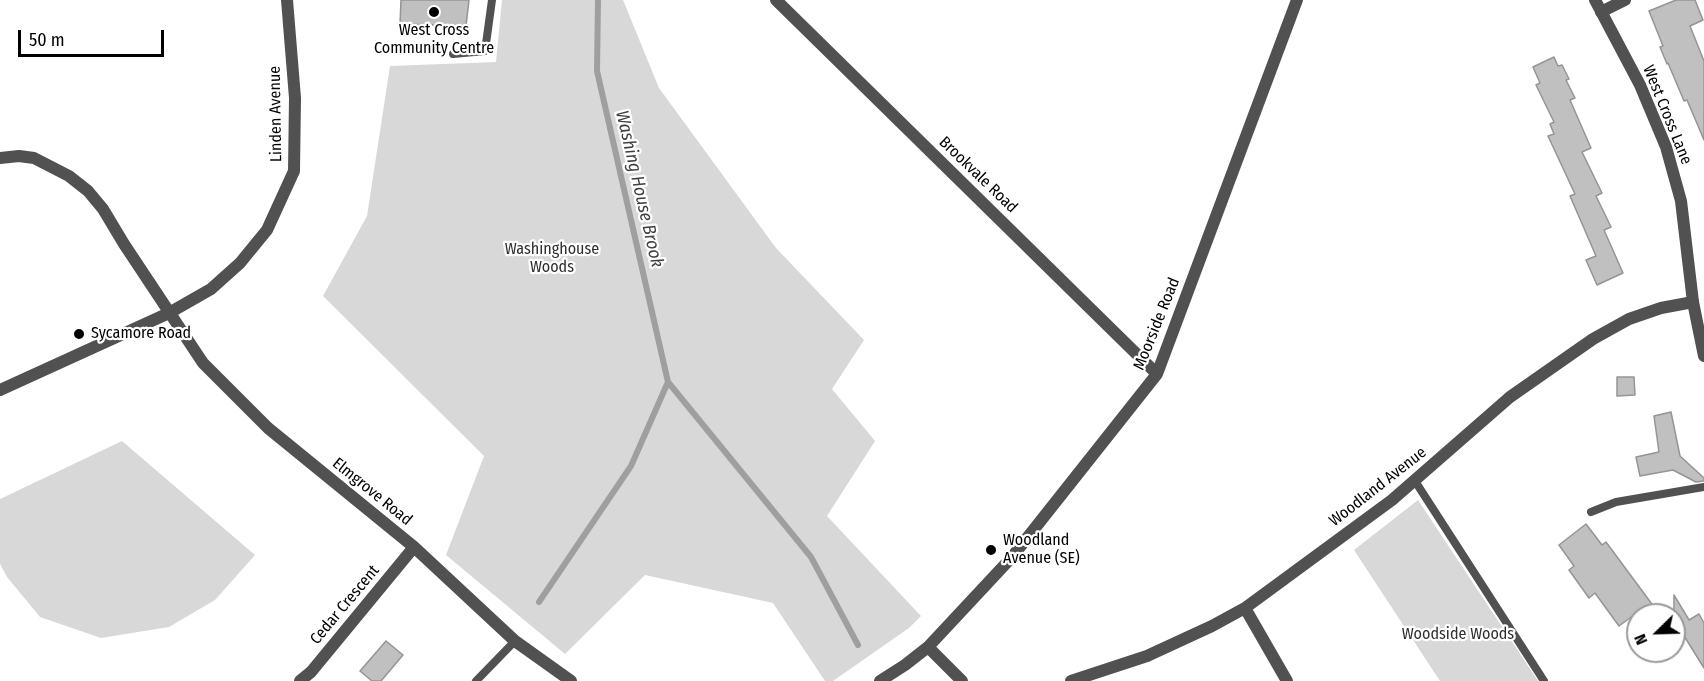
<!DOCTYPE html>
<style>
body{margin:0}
#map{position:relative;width:1704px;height:681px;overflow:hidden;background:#fff;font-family:"Fira Sans Condensed",sans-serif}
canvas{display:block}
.north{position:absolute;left:1626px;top:603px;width:60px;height:60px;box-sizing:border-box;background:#fff;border:2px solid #999;border-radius:50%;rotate:247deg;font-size:16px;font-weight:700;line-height:24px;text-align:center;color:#000}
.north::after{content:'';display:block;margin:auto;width:21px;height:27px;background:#000;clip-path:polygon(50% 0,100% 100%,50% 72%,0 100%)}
.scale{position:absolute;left:18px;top:30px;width:146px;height:27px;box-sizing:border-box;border:3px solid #000;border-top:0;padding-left:8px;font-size:18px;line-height:21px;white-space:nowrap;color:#000;-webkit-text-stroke:4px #fff;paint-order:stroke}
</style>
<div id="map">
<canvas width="1704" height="681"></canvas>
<div class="north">N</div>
<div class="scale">50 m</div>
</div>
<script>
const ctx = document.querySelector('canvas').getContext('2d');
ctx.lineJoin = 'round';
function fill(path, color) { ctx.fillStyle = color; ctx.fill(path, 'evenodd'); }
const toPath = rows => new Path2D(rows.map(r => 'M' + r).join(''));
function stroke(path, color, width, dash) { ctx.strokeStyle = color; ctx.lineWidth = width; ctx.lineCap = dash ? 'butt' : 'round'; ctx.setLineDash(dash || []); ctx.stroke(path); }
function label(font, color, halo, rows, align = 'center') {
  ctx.font = font + ' "Fira Sans Condensed",sans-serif'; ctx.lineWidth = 4.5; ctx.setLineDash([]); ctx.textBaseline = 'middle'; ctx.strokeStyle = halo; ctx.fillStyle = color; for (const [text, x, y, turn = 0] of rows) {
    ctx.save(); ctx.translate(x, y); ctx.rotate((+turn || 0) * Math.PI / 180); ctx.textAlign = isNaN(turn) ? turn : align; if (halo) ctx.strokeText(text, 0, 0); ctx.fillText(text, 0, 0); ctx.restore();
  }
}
fill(toPath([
 [502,0,623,0,659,88,776,248,864,340,832,389,875,441,827,516,921,616,909,628,833,681,825,681,773,603,645,575,565,654,446,555,484,456,323,296,367,216,390,66,496,62],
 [122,441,255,555,215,600,169,627,101,638,40,617,7,577,0,564,0,499],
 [1418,500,1538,681,1440,681,1354,550]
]), '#d8d8d8');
stroke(toPath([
 [598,0,597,71,668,382,811,557,858,645],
 [539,602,631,466,668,382]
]), '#9f9f9f', 6);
const building = toPath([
 [401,0,469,0,466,26,400,24,401,0],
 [1676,0,1695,0,1703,20,1690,26,1704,61,1704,140,1687,100,1684,101,1668,63,1667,64,1660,47,1663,46,1649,11,1676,0],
 [1554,57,1558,66,1562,65,1569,79,1566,80,1575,98,1570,100,1591,148,1582,152,1602,193,1596,196,1611,227,1604,230,1623,273,1597,285,1586,260,1596,256,1570,196,1575,194,1548,136,1554,134,1550,124,1554,122,1536,85,1540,83,1533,67,1554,57],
 [1617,377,1634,377,1635,395,1617,396,1617,377],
 [1671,412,1680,456,1704,478,1704,481,1696,482,1673,470,1640,476,1636,457,1659,452,1654,416,1671,412],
 [1586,524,1602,545,1606,542,1660,615,1634,615,1619,626,1595,593,1589,598,1569,570,1574,566,1559,545,1586,524],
 [1674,595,1689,620,1699,614,1704,623,1704,668,1681,631,1674,635,1674,595],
 [386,641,403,655,381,681,372,681,360,671,386,641]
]);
fill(building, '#c0c0c0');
stroke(building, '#959595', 1.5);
stroke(toPath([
 [453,54,485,51,492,0],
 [1415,481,1544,681],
 [1591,512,1616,502,1704,487],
 [476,681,515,641]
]), '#515151', 8);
stroke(toPath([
 [776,0,1157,374],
 [1601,12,1625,0],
 [0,158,19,156,34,158,69,176,88,191,103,209,124,244,203,363,268,428,414,547,515,641,571,681],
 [0,390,169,313,211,289,240,263,267,230,294,171,295,98,287,0],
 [1245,608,1287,681],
 [928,647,962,681],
 [300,681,311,672,414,547],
 [880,681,905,665,928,647,1012,557,1157,374,1297,0],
 [1071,681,1147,656,1212,626,1245,608,1392,500,1510,397,1593,339,1629,319,1661,308,1693,302]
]), '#515151', 12);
stroke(toPath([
 [1595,0,1640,85,1666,147,1681,201,1693,302,1704,356]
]), '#515151', 12);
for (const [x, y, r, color] of [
 [434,12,6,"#000"],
 [79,334,6,"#000"],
 [991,550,6,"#000"]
]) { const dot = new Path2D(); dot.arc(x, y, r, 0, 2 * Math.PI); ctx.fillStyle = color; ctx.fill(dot); stroke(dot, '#fff', 2); }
label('16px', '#000', '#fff', [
 ["West Cross",434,31,"center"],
 ["Community Centre",434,49,"center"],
 ["Sycamore Road",91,334],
 ["Woodland",1003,541],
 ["Avenue (SE)",1003,559]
], 'left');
label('16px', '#000', '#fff', [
 ["Linden Avenue",276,114,-91],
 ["West Cross Lane",1667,115,68],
 ["Brookvale Road",978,175,44],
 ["Moorside Road",1157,324,-68],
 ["Woodland Avenue",1378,487,-38],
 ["Elmgrove Road",372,492,39],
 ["Cedar Crescent",345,605,-50]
]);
label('16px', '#2f2f2f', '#fff', [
 ["Washinghouse",552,250],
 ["Woods",552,268],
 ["Woodside Woods",1458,635]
]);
label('italic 18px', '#404040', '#fff', [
 ["Washing House Brook",639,189,77]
]);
</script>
